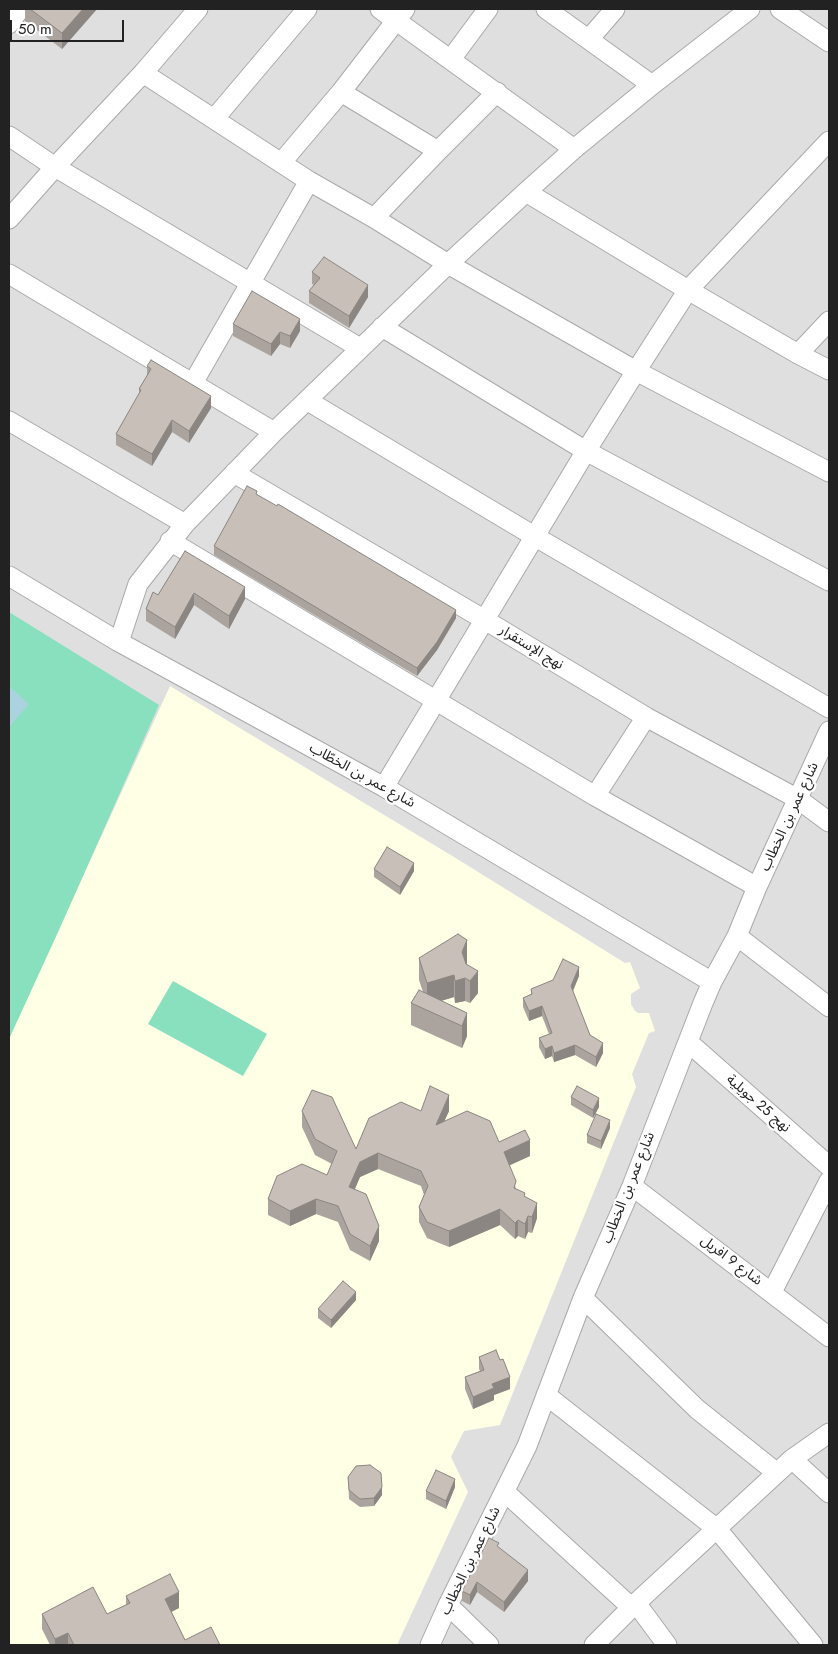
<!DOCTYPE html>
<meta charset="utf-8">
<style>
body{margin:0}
#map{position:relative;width:838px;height:1654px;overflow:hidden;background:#f2efe9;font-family:Jost,sans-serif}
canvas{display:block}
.frame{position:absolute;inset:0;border:10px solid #222;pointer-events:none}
.scale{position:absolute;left:10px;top:20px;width:114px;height:22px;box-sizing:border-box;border:2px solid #222;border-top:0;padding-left:6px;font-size:15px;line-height:18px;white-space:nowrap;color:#222;-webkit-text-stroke:4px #fff;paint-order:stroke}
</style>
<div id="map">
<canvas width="838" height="1654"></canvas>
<div class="frame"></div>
<div class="scale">50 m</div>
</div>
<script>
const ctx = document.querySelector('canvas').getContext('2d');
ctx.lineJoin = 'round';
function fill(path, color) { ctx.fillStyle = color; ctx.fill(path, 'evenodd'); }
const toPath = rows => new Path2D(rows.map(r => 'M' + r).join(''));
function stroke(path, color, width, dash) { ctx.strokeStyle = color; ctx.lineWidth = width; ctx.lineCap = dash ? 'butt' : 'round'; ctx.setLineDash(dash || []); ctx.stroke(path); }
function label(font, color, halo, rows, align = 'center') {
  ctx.font = font + ' Jost,"Noto Sans Arabic",sans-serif'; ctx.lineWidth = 4.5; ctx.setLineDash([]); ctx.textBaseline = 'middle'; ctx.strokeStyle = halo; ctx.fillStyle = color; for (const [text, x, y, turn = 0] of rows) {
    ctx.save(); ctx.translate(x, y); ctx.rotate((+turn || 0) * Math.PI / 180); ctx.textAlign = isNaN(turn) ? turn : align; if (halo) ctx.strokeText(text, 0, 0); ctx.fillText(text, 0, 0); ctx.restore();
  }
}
fill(toPath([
 [9,9,829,9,829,1645,9,1645]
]), '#e0dfdf');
fill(toPath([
 [170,686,454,857,625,963,630,962,640,988,631,994,631,1004,635,1011,638,1013,649,1013,655,1031,649,1033,632,1074,636,1087,500,1425,464,1431,451,1457,468,1492,397,1645,9,1645,9,1038]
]), '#ffffe5');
fill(toPath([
 [9,612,159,705,59,930,9,1039],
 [173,981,267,1034,243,1076,148,1024]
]), '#88e0be');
fill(toPath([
 [9,686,29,704,9,727]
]), '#aad3df');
const minor = toPath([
 [380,9,574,149],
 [546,9,652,85],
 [780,9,829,42],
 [9,24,20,9],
 [589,39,615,9],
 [451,59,488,9],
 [143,73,309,181,374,218,448,264,636,371,829,472],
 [341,92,438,151],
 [214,119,307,9],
 [9,136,55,167,360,348],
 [281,163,341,92,405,9],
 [526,192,688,290,798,354,829,370],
 [374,218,438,151,497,92],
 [9,219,55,167,143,73,198,9],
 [9,274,274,432],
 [382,327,586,451,829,581],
 [798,354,829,321],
 [193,383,309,181],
 [308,401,534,536,829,708],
 [9,421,185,524],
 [234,473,485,620,646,717,798,799,829,822],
 [170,541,595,796,757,887],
 [9,576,119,642,384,787,712,982],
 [119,642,138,584,185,524,274,432,448,264,526,192,574,149,652,85,750,9],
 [384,787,586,451,636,371,688,290,829,141],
 [595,796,646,717],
 [737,936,829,1007],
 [688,1042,829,1166],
 [632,1186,829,1337],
 [772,1292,829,1181],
 [583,1298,697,1409,777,1473],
 [546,1395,717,1529,813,1645],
 [792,1459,829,1493],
 [505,1492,631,1607],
 [636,1603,667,1645],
 [448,1605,489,1645],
 [430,1645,448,1605,527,1446,583,1298,632,1186,703,1003,712,982,737,936,757,887,829,731],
 [594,1645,636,1603,792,1459,829,1433]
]);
stroke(minor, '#a9a9a9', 21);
stroke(minor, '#fff', 19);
fill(toPath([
 [25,9,97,9,62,49,25,21],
 [312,272,368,297,349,328,309,303,309,291,314,285,312,284],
 [233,324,300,331,290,348,280,344,271,356,233,336],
 [147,366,211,408,189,443,172,432,152,466,116,445,116,434,139,395,139,389,147,376],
 [257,495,456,618,437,650,417,676,214,555,214,546],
 [185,551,245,599,229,629,194,605,175,639,146,621,146,609,158,595],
 [374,869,414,871,400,895,374,877],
 [419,958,467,963,466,964,478,993,470,1003,465,1001,455,1003,454,997,441,1001,467,1013,467,1036,462,1048,411,1025,411,1003,423,992,419,980],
 [579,976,572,991,590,1035,603,1053,596,1067,575,1055,554,1062,552,1056,545,1059,539,1047,539,1038,549,1034,542,1016,529,1021,523,1007,523,998,531,994,531,989],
 [571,1097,599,1107,593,1118,571,1105],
 [302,1111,356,1149,421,1111,449,1111,444,1121,499,1142,530,1156,509,1165,516,1189,525,1197,537,1218,532,1233,528,1232,525,1239,518,1236,515,1239,500,1225,449,1247,427,1238,419,1222,419,1207,424,1195,421,1186,378,1169,360,1177,355,1189,379,1241,370,1261,350,1250,338,1222,316,1214,290,1226,268,1215,268,1199,327,1175,332,1164,315,1155,302,1127],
 [610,1128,601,1149,587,1143,587,1135],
 [356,1300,331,1328,318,1318,318,1309],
 [479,1357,500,1360,510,1389,494,1395,494,1400,473,1409,465,1389,465,1377,480,1371,479,1369],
 [348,1477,382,1495,374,1506,360,1507,349,1499],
 [455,1487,446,1509,426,1499,426,1491],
 [499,1548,528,1581,504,1612,477,1592,470,1605,462,1601,462,1591],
 [126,1596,179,1608,171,1612,185,1640,220,1645,50,1645,42,1629,42,1614,107,1614,126,1605]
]), '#aba49e');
fill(toPath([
 [83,9,97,9,62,49,62,33],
 [368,285,368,297,349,328,349,316],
 [300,319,300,331,290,348,290,336],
 [280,332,280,344,271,356,271,344],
 [211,396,211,408,189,443,189,431],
 [172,420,172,432,152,466,152,454],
 [245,587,245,599,229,629,229,616],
 [194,593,194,605,175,639,175,627],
 [456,610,456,618,437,650,417,676,417,668],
 [414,863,414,871,400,895,400,887],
 [467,940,467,963,462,974,462,952],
 [579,967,579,976,571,996,571,986],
 [478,971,478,993,470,1003,470,981],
 [454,975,454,997,427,1005,427,983],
 [465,978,465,1001,455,1003,455,981],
 [542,1006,542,1016,529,1021,529,1011],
 [467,1013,467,1036,462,1048,462,1026],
 [603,1043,603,1053,596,1067,596,1057],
 [575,1045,575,1055,554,1062,554,1053],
 [552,1046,552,1056,545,1059,545,1049],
 [449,1095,449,1111,436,1140,436,1125],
 [599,1098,599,1107,593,1118,593,1110],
 [610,1120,610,1128,601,1149,601,1141],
 [530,1140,530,1156,504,1168,504,1152],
 [378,1153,378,1169,360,1177,349,1202,349,1187,360,1162],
 [316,1199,316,1214,290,1226,290,1211],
 [537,1203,537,1218,532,1233,532,1217],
 [500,1209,500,1225,449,1247,449,1231],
 [528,1216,528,1232,525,1239,525,1224],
 [518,1220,518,1236,515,1239,515,1223],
 [379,1226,379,1241,370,1261,370,1246],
 [356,1292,356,1300,331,1328,331,1320],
 [510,1377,510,1389,494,1395,494,1400,473,1409,473,1397,492,1384],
 [455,1479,455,1487,446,1509,446,1501],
 [382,1487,382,1495,374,1506,374,1498],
 [528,1570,528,1581,504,1612,504,1602],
 [477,1582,477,1592,470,1605,470,1595],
 [179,1592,179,1608,165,1615,165,1599],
 [68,1633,68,1645,55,1645,55,1639]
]), '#8b8681');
const building = toPath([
 [30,9,83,9,62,33,30,9],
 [324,257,368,285,349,316,309,291,320,278,312,272,324,257],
 [252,291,300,319,290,336,280,332,271,344,233,324,252,291],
 [151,360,211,396,189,431,172,420,152,454,116,434,141,390,139,389,151,369,147,366,151,360],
 [247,486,257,491,256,494,277,506,278,504,456,610,437,642,417,668,214,546,247,486],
 [185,551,245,587,229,616,194,593,175,627,146,609,153,592,158,595,185,551],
 [387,847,414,863,400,887,374,869,387,847],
 [458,934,467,940,462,952,466,964,478,971,470,981,465,978,455,981,454,975,427,983,419,958,458,934],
 [563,959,579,967,571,986,590,1035,603,1043,596,1057,575,1045,554,1053,552,1046,545,1049,539,1038,552,1033,542,1006,529,1011,523,998,532,994,531,989,553,980,563,959],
 [419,990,467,1013,462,1026,411,1003,419,990],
 [430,1086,449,1095,436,1125,467,1111,490,1121,499,1142,525,1130,530,1140,504,1152,516,1181,514,1188,525,1193,524,1196,537,1203,532,1217,528,1216,525,1224,518,1220,515,1223,500,1209,449,1231,427,1222,419,1207,428,1186,421,1171,378,1153,360,1162,349,1187,366,1194,379,1226,370,1246,350,1234,338,1206,316,1199,290,1211,268,1199,277,1176,302,1164,327,1175,337,1151,315,1139,302,1111,312,1090,332,1097,356,1149,369,1118,401,1102,421,1111,430,1086],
 [577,1086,599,1098,593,1110,571,1097,577,1086],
 [596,1114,610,1120,601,1141,587,1135,596,1114],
 [343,1281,356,1292,331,1320,318,1309,343,1281],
 [496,1350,500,1360,503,1359,510,1377,492,1384,494,1388,473,1397,465,1377,484,1370,479,1357,496,1350],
 [370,1465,381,1473,382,1487,374,1498,360,1499,349,1490,348,1477,356,1466,370,1465],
 [436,1470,455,1479,446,1501,426,1491,436,1470],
 [489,1538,499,1543,497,1546,528,1570,504,1602,477,1582,470,1595,462,1591,489,1538],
 [170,1574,179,1592,165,1599,185,1640,211,1627,220,1645,74,1645,68,1633,55,1639,42,1614,93,1587,107,1614,130,1603,126,1596,170,1574]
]);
fill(building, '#c7bfb8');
stroke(building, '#8b8681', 1);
label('14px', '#222', '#fff', [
 ["نهج الإستقرار",531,648,31],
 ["شارع عمر بن الخطّاب",362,776,29],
 ["شارع عمر بن الخطاب",790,817,-65],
 ["نهج 25 جويلية",758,1104,41],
 ["شارع عمر بن الخطاب",629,1188,-68],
 ["شارع 9 افريل",731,1261,37],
 ["شارع عمر بن الخطاب",471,1561,-64]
]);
</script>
